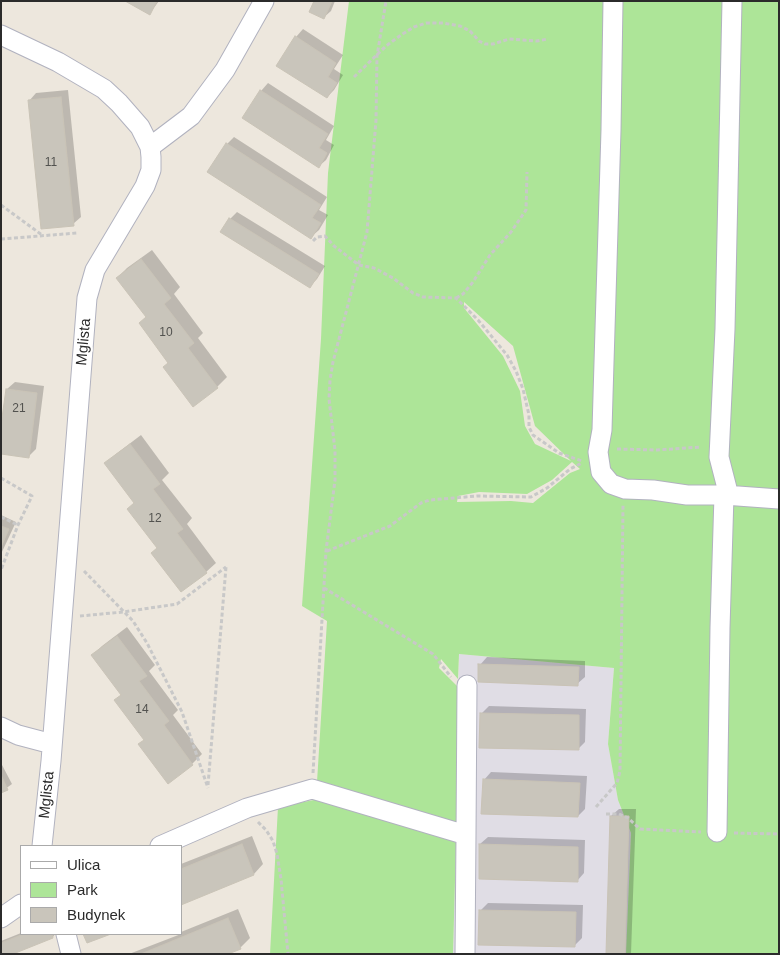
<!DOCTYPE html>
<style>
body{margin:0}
#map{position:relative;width:780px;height:955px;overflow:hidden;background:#ede7dd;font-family:Arial,sans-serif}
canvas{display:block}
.frame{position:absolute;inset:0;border:2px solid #2b2b2b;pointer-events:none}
.legend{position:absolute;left:20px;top:845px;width:162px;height:90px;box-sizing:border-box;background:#fff;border:1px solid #aaa;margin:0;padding:6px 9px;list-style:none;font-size:15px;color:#2b2b2b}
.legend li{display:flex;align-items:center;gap:10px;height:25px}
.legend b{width:25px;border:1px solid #aaa}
</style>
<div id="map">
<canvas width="780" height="955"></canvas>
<div class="frame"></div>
<ul class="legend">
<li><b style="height:6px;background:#fff"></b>Ulica</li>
<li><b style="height:14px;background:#ade598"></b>Park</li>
<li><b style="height:14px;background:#c9c5bb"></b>Budynek</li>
</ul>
</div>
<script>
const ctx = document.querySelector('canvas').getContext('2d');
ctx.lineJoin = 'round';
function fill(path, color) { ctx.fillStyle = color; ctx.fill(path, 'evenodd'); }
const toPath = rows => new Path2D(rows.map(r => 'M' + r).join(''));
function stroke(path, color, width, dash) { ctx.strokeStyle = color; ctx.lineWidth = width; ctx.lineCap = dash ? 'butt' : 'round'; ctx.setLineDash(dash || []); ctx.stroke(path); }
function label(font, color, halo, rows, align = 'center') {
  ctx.font = font + ' Arial,sans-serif'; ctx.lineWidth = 4; ctx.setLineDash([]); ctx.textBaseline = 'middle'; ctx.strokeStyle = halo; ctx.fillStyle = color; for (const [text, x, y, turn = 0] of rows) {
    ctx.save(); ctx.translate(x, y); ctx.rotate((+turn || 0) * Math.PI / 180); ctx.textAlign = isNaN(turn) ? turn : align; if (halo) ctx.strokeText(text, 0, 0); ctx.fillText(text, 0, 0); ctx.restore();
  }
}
fill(toPath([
 [459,654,614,668,608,744,618,800,631,833,626,954,453,954]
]), '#e0dde5');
fill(toPath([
 [349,1,779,1,779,954,626,954,631,833,618,800,608,744,614,668,459,654,458,679,441,659,439,668,458,687,456,829,317,782,327,621,302,606,321,339,328,173],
 [464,302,513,346,535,426,571,461,535,444,525,426,520,391,503,356,464,308],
 [572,462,580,469,570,473,533,503,511,501,457,502,458,496,479,492,527,494,552,480],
 [319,799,452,840,456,843,453,954,270,954,278,807]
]), '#ade598');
fill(toPath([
 [127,1,159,1,150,13],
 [315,1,335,1,331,11,323,18],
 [303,29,343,55,334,69,343,75,334,90,327,97,296,37],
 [268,83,334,126,326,140,334,145,326,160,318,167,261,91],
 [68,90,81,217,73,224,29,101,36,93],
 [234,137,327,197,319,210,328,215,319,230,311,237,227,144],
 [237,212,325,266,317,279,310,286,230,219],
 [152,250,180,287,174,294,203,333,198,338,227,377,217,387,193,405,147,317,117,278,127,268],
 [15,382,44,386,36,449,28,457,7,389],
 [141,435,169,473,162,480,192,518,187,524,216,563,206,572,158,547,135,502,106,464,116,454],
 [1,515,16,522,1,554],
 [127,627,155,665,149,671,178,710,173,715,202,754,192,764,168,782,145,739,116,700,122,694,93,655,102,646],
 [487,657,585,661,585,677,577,684,480,665],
 [489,706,586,709,585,742,578,749,481,714],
 [1,763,12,784,1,792],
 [491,772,587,776,585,809,578,816,484,780],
 [619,809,636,809,631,954,607,954,611,816],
 [252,836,263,864,254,874,181,904,181,864],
 [488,837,585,840,584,873,577,881,480,844],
 [488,903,583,905,582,938,575,945,480,911],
 [238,909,250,938,240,948,225,954,129,954,181,934,181,932],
 [21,933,21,934,55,934,53,937,1,954,1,941]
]), '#0003');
const building = toPath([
 [125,1,157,1,150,15,125,1],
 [314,1,332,1,324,19,309,12,314,1],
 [295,36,336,63,328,77,337,83,327,98,276,66,295,36],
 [260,90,328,134,319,148,327,153,319,168,242,118,260,90],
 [61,97,74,226,41,229,28,100,61,97],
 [226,143,321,205,312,218,321,223,311,239,207,172,226,143],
 [229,218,319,274,310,288,220,232,229,218],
 [141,259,171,298,164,304,194,343,188,348,218,388,193,407,163,367,168,363,139,323,146,317,116,278,141,259],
 [6,389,37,393,29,458,1,454,1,425,6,389],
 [130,444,160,484,153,489,183,529,177,533,207,573,181,592,151,553,157,548,127,509,134,503,104,463,130,444],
 [1,526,9,529,1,547,1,526],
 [117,636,147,676,139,681,169,721,164,725,193,765,168,784,138,744,144,740,114,700,121,695,91,655,117,636],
 [478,664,579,667,578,686,478,682,478,664],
 [480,713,579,715,579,750,479,748,480,713],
 [1,775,8,790,1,793,1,775],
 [483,779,580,783,578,817,481,814,483,779],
 [610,816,629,816,625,954,606,954,610,816],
 [242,844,254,875,181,905,181,869,242,844],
 [479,844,578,847,578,882,479,879,479,844],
 [479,910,576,912,575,947,478,945,479,910],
 [228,918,241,949,228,954,141,954,228,918],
 [24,934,52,934,53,938,13,954,1,954,1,943,24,934],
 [83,934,111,934,87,943,83,934]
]);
fill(building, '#c9c5bb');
stroke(building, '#c9c3b6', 1);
const minor = toPath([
 [613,1,611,130,603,396,602,430,598,452,601,472,611,484,625,489,653,490,687,495,724,495,779,499],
 [1,35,58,62,104,89,119,103,140,127,150,147,151,157,151,170,145,186,95,270,87,298,51,761,42,846],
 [150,147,191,116,225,70,264,1],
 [729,496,719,457,725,329,732,1],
 [1,727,18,735,52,744],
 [717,832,720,628,724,495],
 [160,846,247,808,312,789,466,835,467,685],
 [1,918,21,904],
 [66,934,71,954],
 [465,954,466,835]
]);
stroke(minor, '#b1b2bf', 21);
stroke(toPath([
 [354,77,386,46,401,35,414,27,426,23,443,23,460,26,470,31,479,41,485,44,493,44,509,39,537,41,548,39],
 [1,205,42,235],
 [1,239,77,233],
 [313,241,317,237,325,236,334,246,359,265,374,268,393,278,413,293,423,297,456,298,478,320,507,355,516,371,523,389,529,415,529,427,533,435,559,453,582,461],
 [456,298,463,294,473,282,490,255,511,232,526,210,527,172],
 [617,449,657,450,701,447],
 [1,478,32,496,18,525,1,570],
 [1,517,18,525],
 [327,551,390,526,421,503,430,500,477,496,531,497,547,488,570,469,582,463],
 [84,571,133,621,147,643,182,712,208,788],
 [324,588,433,654,451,677],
 [80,616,123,612,177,604,226,567],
 [313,773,326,551,335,480,335,450,329,399,330,380,333,362,367,232,376,120,377,56,386,1],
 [208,785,226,567],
 [596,807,617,783,620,771,623,505],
 [606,814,619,814,628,818,640,829,701,832],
 [258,822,266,830,273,841,277,854,281,879,288,954],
 [734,833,779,834]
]), '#c8c8c8', 3, [4, 2.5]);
stroke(minor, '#fff', 19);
label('12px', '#52524f', null, [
 ["11",51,163],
 ["10",166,333],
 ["21",19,409],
 ["12",155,519],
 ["14",142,710]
]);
label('15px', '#2b2b2b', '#fff', [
 ["Mglista",84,342,-85],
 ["Mglista",47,795,-84]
]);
</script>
